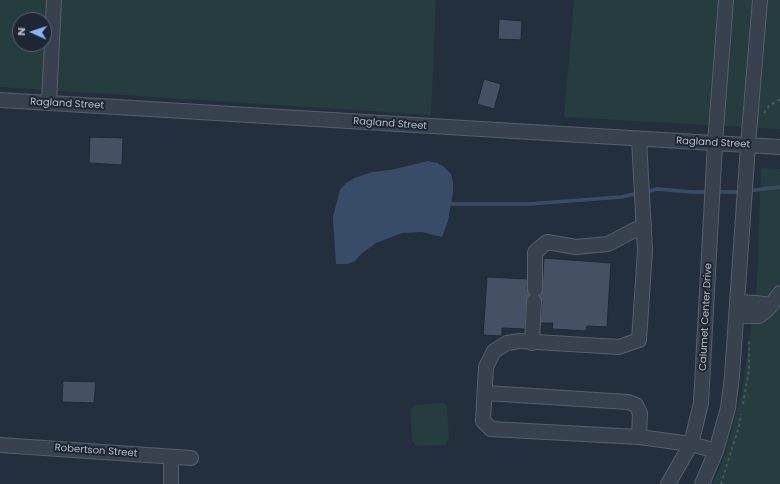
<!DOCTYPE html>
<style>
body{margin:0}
#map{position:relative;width:780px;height:484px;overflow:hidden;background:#242f3e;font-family:Poppins,sans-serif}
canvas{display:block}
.north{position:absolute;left:12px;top:12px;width:40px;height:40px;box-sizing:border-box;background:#1d2633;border:1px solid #59626f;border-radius:50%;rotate:273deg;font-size:11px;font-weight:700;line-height:16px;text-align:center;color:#b4bcc9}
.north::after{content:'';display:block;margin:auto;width:14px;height:18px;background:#8ab4f8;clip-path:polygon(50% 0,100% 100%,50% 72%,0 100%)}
</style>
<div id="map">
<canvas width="780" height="484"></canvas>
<div class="north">N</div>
</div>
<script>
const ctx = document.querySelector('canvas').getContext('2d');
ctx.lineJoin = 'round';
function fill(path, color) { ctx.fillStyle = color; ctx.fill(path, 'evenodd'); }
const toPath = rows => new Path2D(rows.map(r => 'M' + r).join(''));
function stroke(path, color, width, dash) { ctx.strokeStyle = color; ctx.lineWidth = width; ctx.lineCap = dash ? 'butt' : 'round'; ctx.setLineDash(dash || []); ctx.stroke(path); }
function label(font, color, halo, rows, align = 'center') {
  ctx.font = font + ' Poppins,sans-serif'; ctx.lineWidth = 4; ctx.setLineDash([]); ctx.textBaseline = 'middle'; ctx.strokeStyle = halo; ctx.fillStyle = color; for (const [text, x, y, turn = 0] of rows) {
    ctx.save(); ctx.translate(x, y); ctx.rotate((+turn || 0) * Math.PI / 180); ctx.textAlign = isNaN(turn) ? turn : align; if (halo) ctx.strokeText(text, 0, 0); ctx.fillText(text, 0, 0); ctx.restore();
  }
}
fill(toPath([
 [0,0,436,0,431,115,0,87],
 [20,20,44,20,44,44,20,44],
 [574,0,780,0,780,129,564,117],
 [761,168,780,169,780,484,713,484,724,457,743,388,757,284],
 [444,403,447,406,449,439,445,445,417,446,412,441,410,410,414,405]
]), '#263c3f');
fill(toPath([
 [428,161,437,163,444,167,451,174,453,183,453,192,448,221,442,237,422,232,402,233,376,243,361,254,355,261,347,264,336,264,333,217,340,190,346,183,355,178,372,172,391,170]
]), '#394c67');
stroke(toPath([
 [747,191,780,187],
 [646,192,657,189,692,192,709,192],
 [715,192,741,192],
 [452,204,529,204,621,197,638,193]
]), '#394c67', 3.5);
const building = toPath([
 [499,19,522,21,521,40,498,39,499,19],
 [484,79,501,84,494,109,477,104,484,79],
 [90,137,123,138,122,165,89,163,90,137],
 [544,258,611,263,607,327,587,326,586,331,552,329,553,323,540,323,542,301,527,300,525,329,502,328,502,336,483,335,487,277,528,279,527,289,542,290,544,258],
 [63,381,96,382,94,403,62,402,63,381]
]);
fill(building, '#455162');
stroke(building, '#1f2835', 1);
const minor = toPath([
 [0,100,780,147],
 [49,103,54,0],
 [639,139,645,251,639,340,619,347,520,341,507,343,494,351,486,367,483,421,491,429,639,437,691,444,716,451],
 [535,289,535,252,547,242,576,247,608,244,644,225],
 [737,302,756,303,770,305],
 [736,316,759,316,768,309,780,293],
 [532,343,534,301],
 [486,393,628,402,636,405,640,413,639,437],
 [0,445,191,458],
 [171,484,171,457],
 [668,484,691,444,701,403,715,143,726,0],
 [702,484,716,451,728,408,732,376,748,145,760,0]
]);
stroke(minor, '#565f6c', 16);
stroke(toPath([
 [764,113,769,106,780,99],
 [743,404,749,370,749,339],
 [721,484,739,426,741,414]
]), '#44595c', 2, [3, 3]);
stroke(minor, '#38414e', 14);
label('10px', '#b4bcc9', '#1d2633', [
 ["Ragland Street",67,104,3],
 ["Ragland Street",390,124,4],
 ["Ragland Street",713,143,3],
 ["Calumet Center Drive",706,317,-87],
 ["Robertson Street",96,451,4]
]);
</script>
